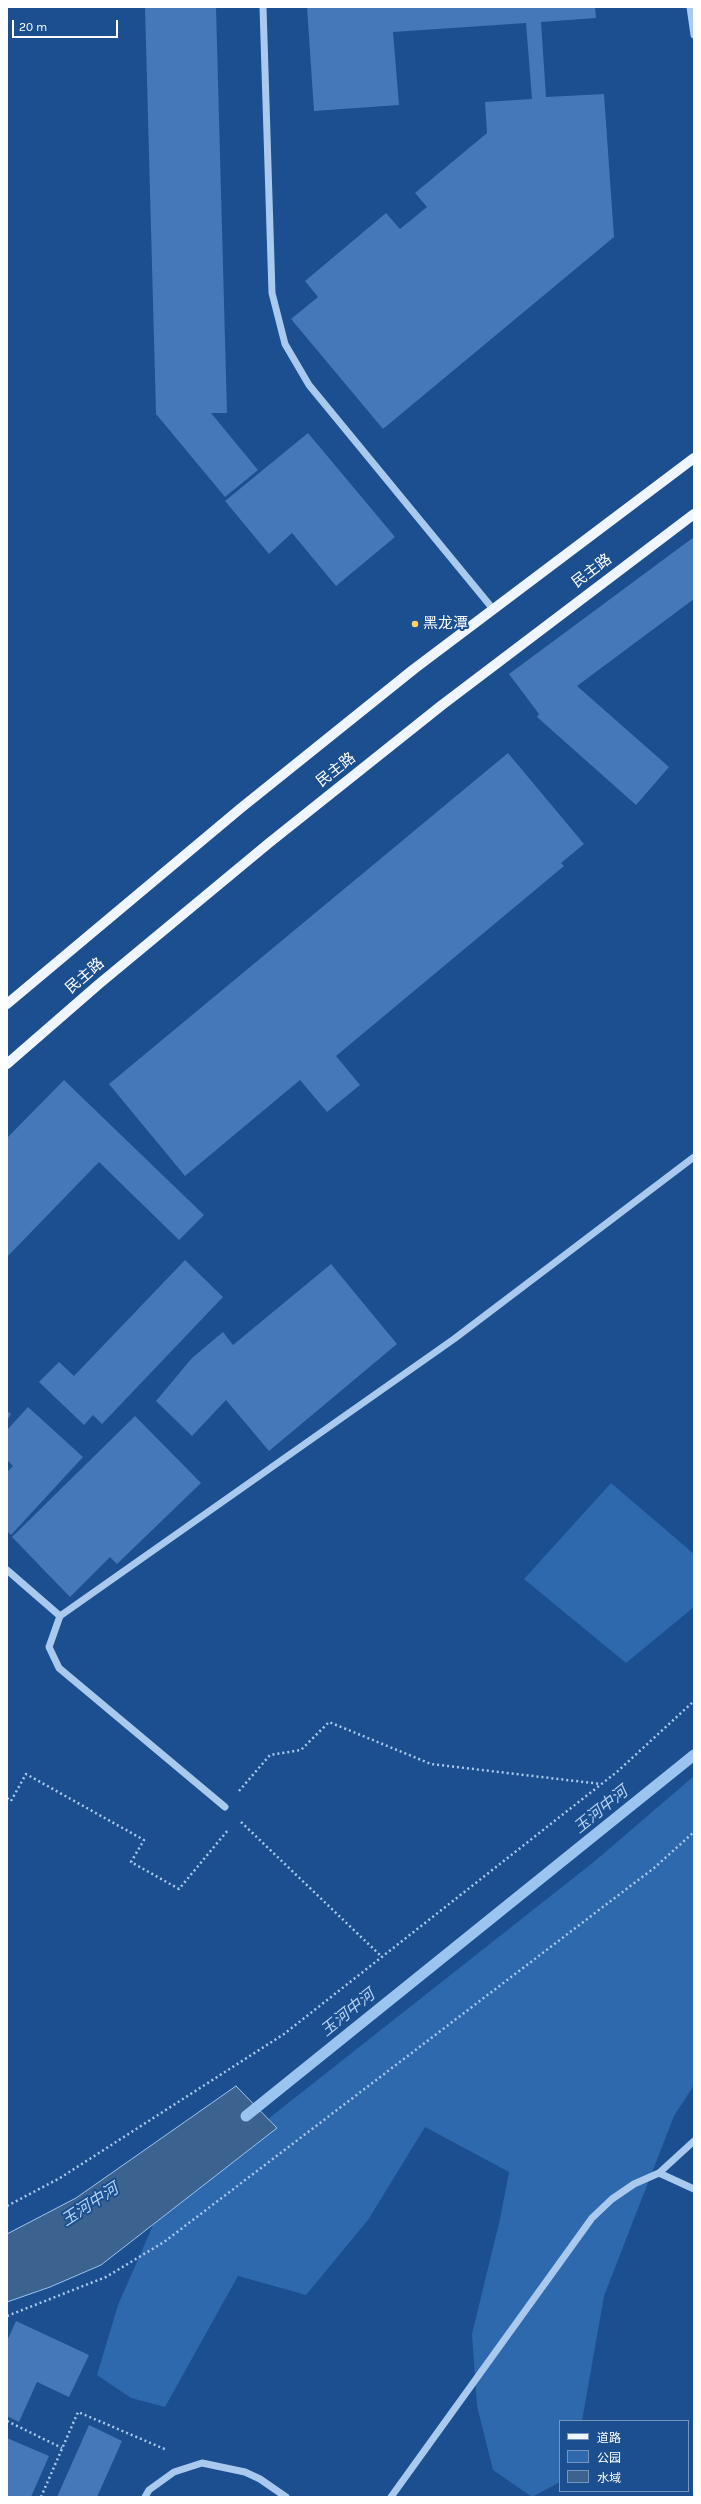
<!DOCTYPE html>
<meta charset="utf-8">
<style>
body{margin:0}
#map{position:relative;width:701px;height:2504px;overflow:hidden;background:#1b4f8f;font-family:Karla,"Noto Sans SC",sans-serif}
canvas{display:block}
.frame{position:absolute;inset:0;border:8px solid #fff;pointer-events:none}
.legend{position:absolute;left:559px;top:2420px;width:130px;height:72px;box-sizing:border-box;background:#1b4f8f;border:1px solid #7695bc;margin:0;padding:5px 7px;list-style:none;font-size:12px;color:#fff}
.legend li{display:flex;align-items:center;gap:8px;height:20px}
.legend b{width:20px;border:1px solid #7695bc}
.scale{position:absolute;left:12px;top:20px;width:106px;height:18px;box-sizing:border-box;border:2px solid #fff;border-top:0;padding-left:5px;font-size:12px;line-height:14px;white-space:nowrap;color:#fff;-webkit-text-stroke:3px #1b4f8f;paint-order:stroke}
</style>
<div id="map">
<canvas width="701" height="2504"></canvas>
<div class="frame"></div>
<ul class="legend">
<li><b style="height:5px;background:#f0f6ff"></b>道路</li>
<li><b style="height:11px;background:#2e69ad"></b>公园</li>
<li><b style="height:11px;background:#3c6290"></b>水域</li>
</ul>
<div class="scale">20 m</div>
</div>
<script>
const ctx = document.querySelector('canvas').getContext('2d');
ctx.lineJoin = 'round';
function fill(path, color) { ctx.fillStyle = color; ctx.fill(path, 'evenodd'); }
const toPath = rows => new Path2D(rows.map(r => 'M' + r).join(''));
function stroke(path, color, width, dash) { ctx.strokeStyle = color; ctx.lineWidth = width; ctx.lineCap = dash ? 'butt' : 'round'; ctx.setLineDash(dash || []); ctx.stroke(path); }
function label(font, color, halo, rows, align = 'center') {
  ctx.font = font + ' Karla,"Noto Sans SC",sans-serif'; ctx.lineWidth = 4; ctx.setLineDash([]); ctx.textBaseline = 'middle'; ctx.strokeStyle = halo; ctx.fillStyle = color; for (const [text, x, y, turn = 0] of rows) {
    ctx.save(); ctx.translate(x, y); ctx.rotate((+turn || 0) * Math.PI / 180); ctx.textAlign = isNaN(turn) ? turn : align; if (halo) ctx.strokeText(text, 0, 0); ctx.fillText(text, 0, 0); ctx.restore();
  }
}
fill(toPath([
 [611,1483,694,1554,694,1607,626,1663,524,1579],
 [694,1776,694,2085,674,2116,604,2296,582,2421,560,2421,560,2482,532,2497,493,2470,477,2406,472,2334,500,2219,509,2172,425,2127,368,2220,306,2295,238,2276,165,2407,131,2398,97,2375,118,2305,154,2223,277,2128,268,2119,595,1861]
]), '#2e69ad');
const water = toPath([
 [236,2086,277,2128,101,2265,50,2287,7,2302,7,2234,76,2198,236,2086]
]);
fill(water, '#3c6290');
stroke(water, '#9cc4f0', 1);
stroke(toPath([
 [246,2116,694,1755]
]), '#9cc4f0', 11);
fill(toPath([
 [145,7,216,7,227,413,211,413,258,470,225,497,156,414],
 [307,7,595,7,596,18,541,22,546,97,604,94,614,237,383,429,291,319,318,297,305,281,386,213,400,229,427,207,415,193,487,133,485,102,532,99,526,23,393,32,399,105,314,111],
 [308,433,395,537,336,586,292,533,269,554,225,501],
 [694,537,694,599,577,686,669,767,636,805,537,717,539,714,509,674],
 [508,753,584,844,561,863,564,866,336,1056,360,1085,327,1112,300,1080,185,1176,109,1084],
 [64,1080,204,1215,179,1240,99,1162,7,1257,7,1138],
 [185,1260,223,1297,102,1424,93,1415,84,1425,39,1382,59,1362,74,1376],
 [331,1264,397,1344,269,1451,226,1400,192,1436,156,1401,192,1358,223,1332,233,1345],
 [28,1407,83,1457,11,1535,7,1531,7,1472,13,1466,7,1460,7,1430],
 [7,1411,11,1414,7,1420],
 [135,1416,201,1483,117,1564,110,1557,70,1597,12,1537],
 [16,2321,89,2355,69,2397,37,2382,19,2422,7,2416,7,2341],
 [89,2425,122,2441,97,2497,57,2497],
 [7,2438,49,2456,31,2497,7,2497]
]), '#4478b7');
stroke(toPath([
 [239,1791,270,1755,301,1750,329,1722,431,1764,601,1784],
 [7,1798,11,1801,26,1774,144,1840,131,1862,179,1889,228,1830],
 [241,1822,382,1957],
 [7,2206,60,2178,284,2034,618,1771,694,1701],
 [7,2316,106,2277,164,2242,654,1868,694,1832],
 [7,2421,62,2448],
 [41,2497,78,2412,167,2450]
]), '#a9c9ee', 2.5, [2, 3]);
stroke(toPath([
 [263,7,272,293,285,344,309,385,493,609],
 [690,7,694,35],
 [7,1570,60,1616],
 [225,1807,59,1668,49,1647,60,1616,454,1339,694,1157],
 [659,2173,694,2141],
 [145,2497,149,2490,174,2472,202,2463,245,2472,260,2479,286,2497],
 [391,2497,592,2218,612,2199,634,2184,659,2173,694,2189]
]), '#a9c9ee', 7);
stroke(toPath([
 [7,1004,241,808,414,669,694,458],
 [7,1064,99,984,269,843,442,705,694,514]
]), '#f0f6ff', 10);
for (const [x, y, r, color] of [
 [415,624,4,"#ffd166"]
]) { const dot = new Path2D(); dot.arc(x, y, r, 0, 2 * Math.PI); ctx.fillStyle = color; ctx.fill(dot); stroke(dot, '#1b4f8f', 1.5); }
label('15px', '#fff', '#1b4f8f', [
 ["民主路",592,571,-37],
 ["民主路",336,770,-38],
 ["民主路",85,976,-41]
]);
label('15px', '#fff', '#1b4f8f', [
 ["黑龙潭",423,624]
], 'left');
label('italic 16px', '#b5d3f5', '#1b4f8f', [
 ["玉河中河",601,1810,-39],
 ["玉河中河",348,2013,-39],
 ["玉河中河",90,2205,-33]
]);
</script>
